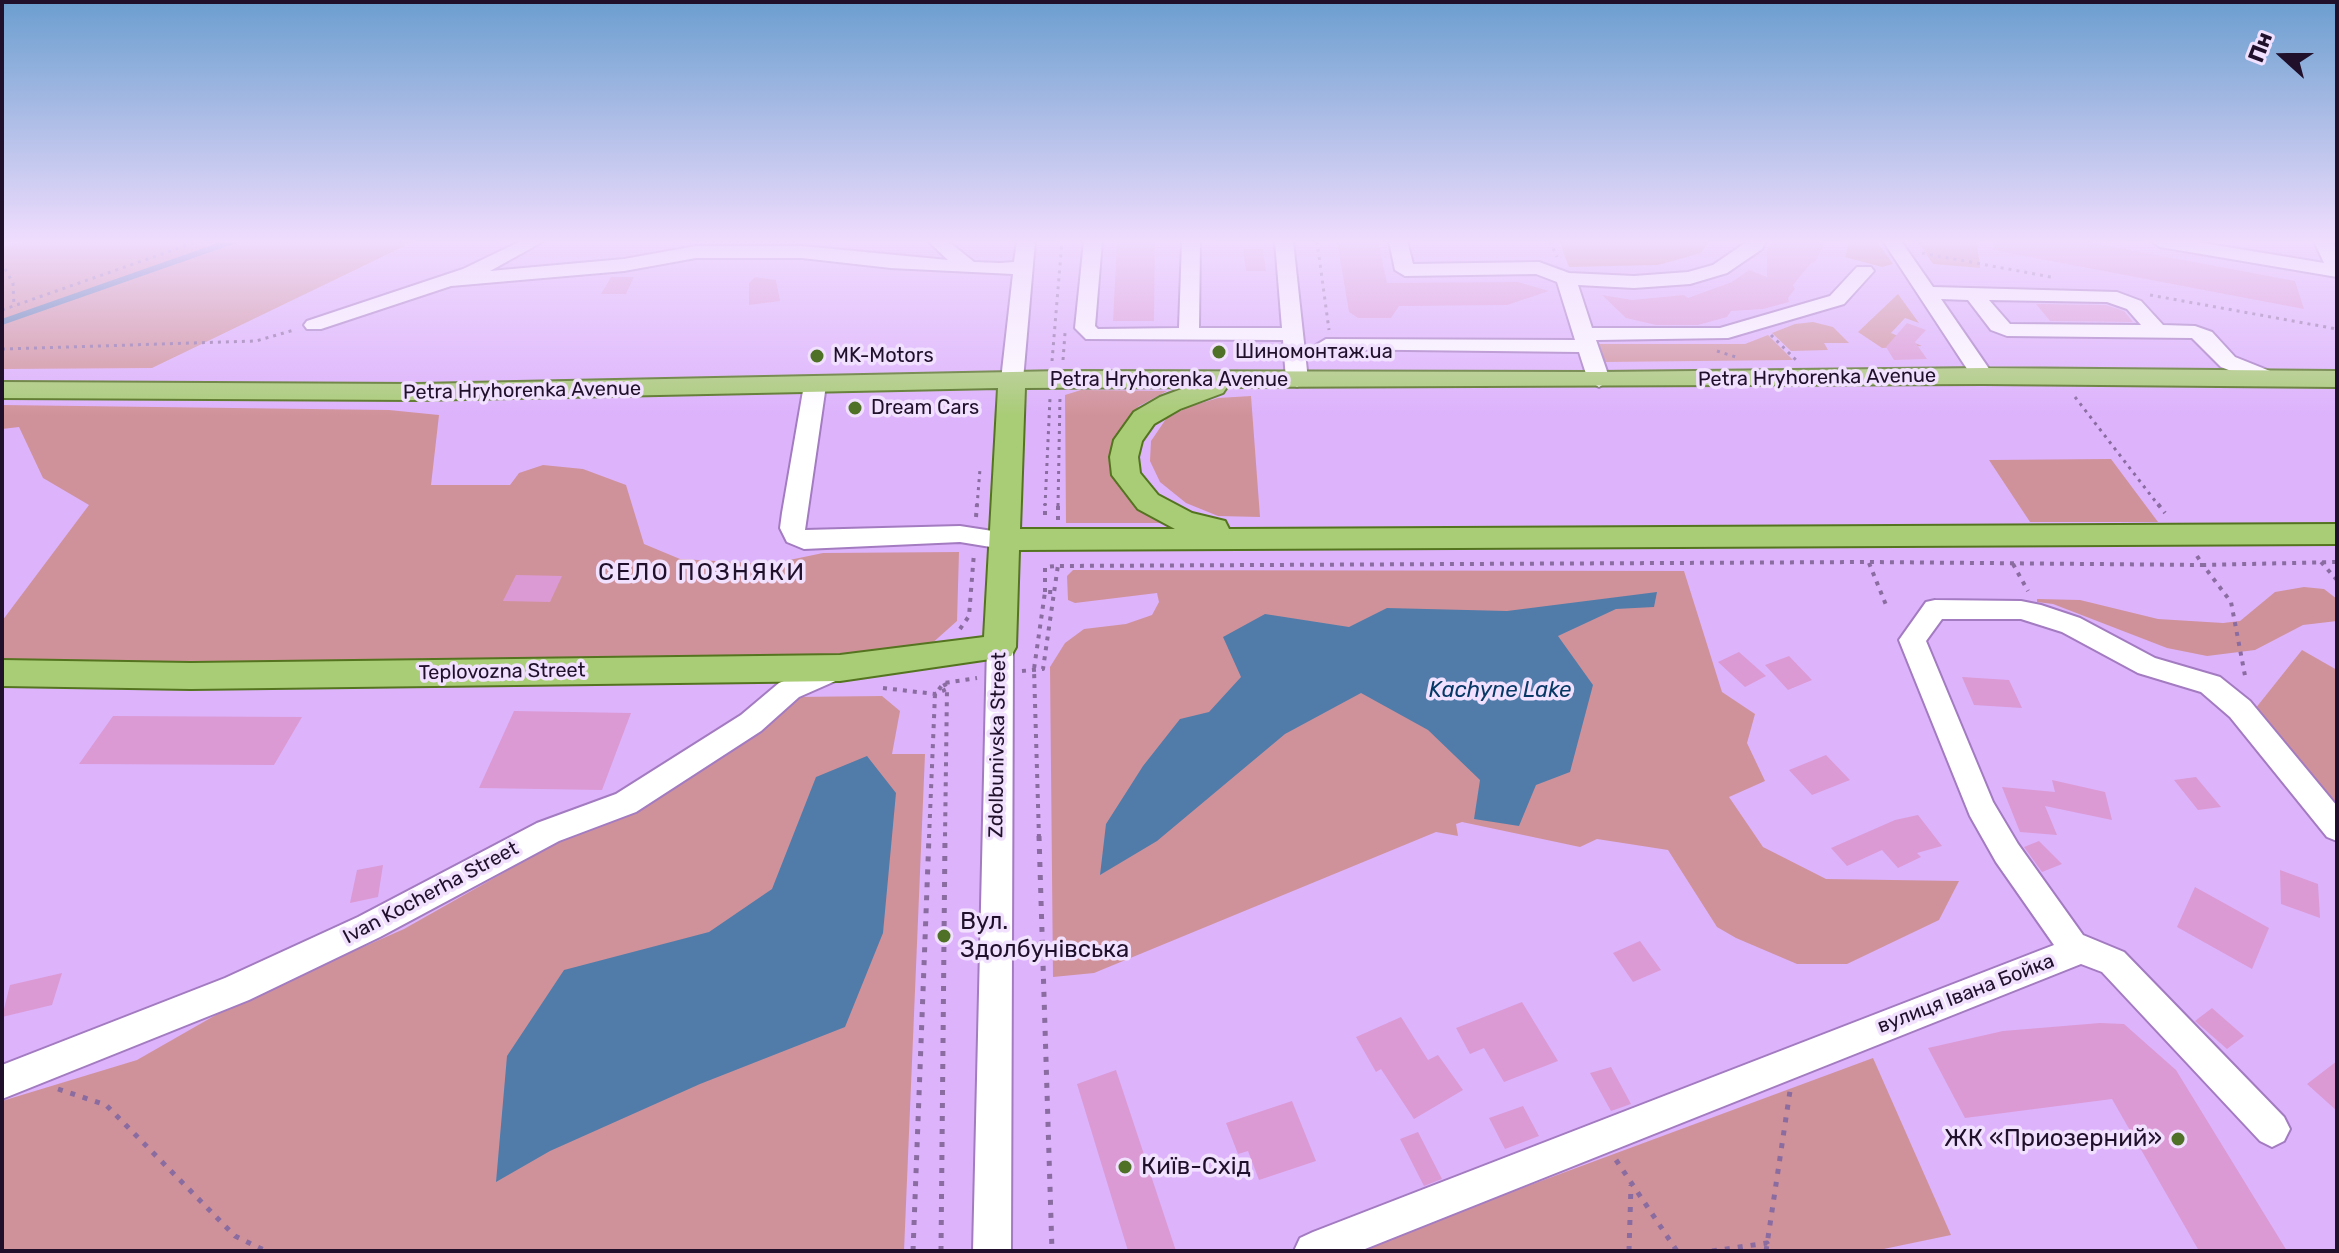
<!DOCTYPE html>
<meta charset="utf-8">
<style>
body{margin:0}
#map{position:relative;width:2339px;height:1253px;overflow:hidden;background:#ddb3fc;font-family:Rubik,sans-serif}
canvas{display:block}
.frame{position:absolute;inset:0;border:4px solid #20102b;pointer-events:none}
.north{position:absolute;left:2243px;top:16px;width:80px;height:80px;-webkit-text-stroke:6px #f1e0fe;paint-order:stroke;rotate:291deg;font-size:22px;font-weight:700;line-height:32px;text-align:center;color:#20102b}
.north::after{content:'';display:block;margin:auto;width:28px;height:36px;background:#20102b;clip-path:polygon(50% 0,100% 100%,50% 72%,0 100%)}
</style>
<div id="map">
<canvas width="2339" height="1253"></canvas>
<div class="frame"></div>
<div class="north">Пн</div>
</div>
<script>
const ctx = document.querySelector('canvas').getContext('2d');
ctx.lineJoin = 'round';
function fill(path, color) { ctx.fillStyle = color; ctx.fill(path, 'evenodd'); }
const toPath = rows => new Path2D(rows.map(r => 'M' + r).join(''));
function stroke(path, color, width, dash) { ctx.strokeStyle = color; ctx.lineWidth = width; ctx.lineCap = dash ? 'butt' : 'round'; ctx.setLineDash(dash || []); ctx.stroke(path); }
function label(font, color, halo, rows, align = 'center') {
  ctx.font = font + ' Rubik,sans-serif'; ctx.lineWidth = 7; ctx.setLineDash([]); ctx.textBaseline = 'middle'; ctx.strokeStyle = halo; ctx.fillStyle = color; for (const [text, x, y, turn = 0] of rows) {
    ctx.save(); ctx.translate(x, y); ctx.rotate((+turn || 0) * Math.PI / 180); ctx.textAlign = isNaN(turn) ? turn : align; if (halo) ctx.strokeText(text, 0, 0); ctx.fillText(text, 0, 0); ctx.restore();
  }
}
fill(toPath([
 [27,241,415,241,152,368,2,369,2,247],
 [1559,241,1710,241,1701,253,1658,265,1569,267],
 [1849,241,1877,241,1893,264,1882,267,1845,257],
 [1917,241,1977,241,1980,268,1933,264],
 [1898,294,1919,323,1905,318,1891,333,1922,346,1882,348,1858,332],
 [1813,322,1833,327,1849,343,1824,343,1828,350,1791,351,1772,333,1795,324],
 [1768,335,1793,360,1604,362,1599,344,1745,344],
 [1081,390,1167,391,1139,406,1125,422,1111,458,1113,476,1124,494,1137,508,1164,523,1066,523,1065,395],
 [1251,396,1260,517,1218,516,1186,503,1160,482,1150,461,1151,441,1166,419,1188,407,1218,398],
 [2,405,389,410,439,415,431,485,510,485,519,473,543,465,583,469,626,485,644,544,680,559,770,564,823,553,959,552,957,621,929,646,857,659,553,665,2,661,2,621,89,505,43,478,19,427,2,429],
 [2111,459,2158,522,2030,522,1989,460],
 [1073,570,1684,571,1722,692,1755,714,1747,743,1765,781,1729,797,1763,847,1826,879,1959,881,1939,920,1847,964,1797,964,1736,938,1717,927,1668,850,1597,839,1580,847,1462,822,1456,824,1458,836,1436,832,1094,973,1053,977,1050,667,1065,643,1084,629,1126,624,1152,615,1159,602,1157,593,1075,603,1068,600,1067,576],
 [2304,587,2324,589,2337,599,2337,621,2303,625,2255,650,2207,656,2167,648,2053,604,2037,602,2037,599,2080,600,2158,619,2223,623,2240,621,2275,592],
 [2302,650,2337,670,2337,806,2251,714],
 [882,696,900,711,892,754,925,754,904,1251,2,1251,2,1101,137,1060,242,1000,404,929,563,839,634,814,731,749,793,697],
 [1873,1058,1951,1235,1874,1251,1352,1251]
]), '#d0929a');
fill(toPath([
 [1657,592,1654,607,1616,609,1558,636,1593,685,1570,772,1536,785,1519,826,1474,819,1480,780,1428,730,1361,693,1285,734,1157,841,1100,875,1106,824,1143,766,1180,719,1209,712,1241,677,1223,637,1265,614,1349,627,1387,608,1507,611],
 [867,756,896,793,883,933,845,1027,700,1084,550,1151,496,1182,507,1056,564,970,709,932,772,889,816,777]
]), '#517caa');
stroke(toPath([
 [2,322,233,241]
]), '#517caa', 6);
fill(toPath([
 [1117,241,1155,241,1154,321,1113,321],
 [1337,241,1378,241,1387,283,1518,282,1549,291,1507,305,1399,306,1391,318,1358,318,1349,312],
 [1774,241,1826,241,1815,262,1811,263,1793,285,1795,289,1788,298,1789,302,1763,309,1731,311,1727,317,1698,325,1656,325,1626,318,1602,295,1632,300,1684,295,1688,298,1732,282,1749,270,1767,277,1767,247],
 [1994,241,2083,241,2295,281,2304,309,1993,250],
 [1243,249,1263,249,1266,271,1246,271],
 [611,277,634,277,626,294,601,294],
 [755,277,776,280,780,301,749,305,749,283],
 [2036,304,2106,305,2124,311,2133,322,2050,321],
 [1907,323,1926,330,1915,342,1927,359,1894,360,1886,347],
 [516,575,562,576,550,602,503,601],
 [1739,652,1766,676,1745,687,1718,662],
 [1789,656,1812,680,1788,690,1765,665],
 [1962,677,2009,680,2022,708,1974,705],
 [514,711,631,713,602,790,479,788],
 [113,716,302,717,274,765,79,764],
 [1826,755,1850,780,1812,795,1789,770],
 [2196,777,2221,807,2198,810,2174,780],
 [2052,780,2105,792,2112,820,2045,806,2057,835,2020,832,2002,787,2055,792],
 [1918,815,1942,846,1917,853,1921,857,1898,868,1882,850,1847,866,1831,848,1895,820],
 [2039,841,2062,864,2042,872,2024,847],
 [383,865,378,897,350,903,357,870],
 [2280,870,2318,884,2320,918,2281,904],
 [2195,887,2269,928,2252,969,2177,927],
 [1640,941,1661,970,1633,982,1613,953],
 [62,973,52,1005,2,1017,10,985],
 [1522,1002,1558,1061,1504,1082,1484,1048,1470,1054,1456,1028],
 [2212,1008,2244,1036,2227,1049,2195,1021],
 [1401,1017,1428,1060,1438,1055,1463,1090,1414,1119,1381,1069,1376,1072,1356,1037],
 [2100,1023,2124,1024,2176,1070,2287,1251,2199,1251,2112,1099,1965,1118,1928,1048,2003,1031],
 [2337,1061,2337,1111,2307,1084],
 [1611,1067,1631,1104,1611,1111,1590,1073],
 [1116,1070,1176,1251,1128,1251,1077,1084],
 [1292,1101,1316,1161,1259,1180,1248,1151,1238,1154,1226,1123],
 [1523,1106,1539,1136,1505,1149,1489,1118],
 [1418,1132,1442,1179,1424,1186,1400,1139]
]), '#db9ad4');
const minor = toPath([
 [521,241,544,241,490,271,624,259,696,246,802,246,948,260,928,241,948,241,974,262,1000,263,1014,262,1017,241,1035,241,1023,380,1012,387,1001,380,1013,274,891,268,802,258,696,258,624,271,451,286,321,329,307,329,304,325,307,321,463,269,521,241],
 [1084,241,1102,241,1095,326,1098,329,1179,328,1182,241,1200,241,1199,328,1282,328,1275,241,1293,241,1308,380,1297,387,1286,380,1283,340,1086,339,1075,328,1084,241],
 [1389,241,1407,241,1413,264,1539,262,1569,273,1634,276,1688,272,1713,265,1748,241,1766,241,1762,249,1727,273,1690,284,1634,288,1578,285,1592,328,1720,328,1830,296,1857,267,1871,267,1874,271,1844,304,1728,338,1596,340,1610,380,1599,387,1588,380,1579,352,1319,349,1316,345,1326,339,1575,340,1557,282,1536,274,1405,276,1395,270,1389,241],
 [1883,241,1901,241,1933,287,2117,292,2141,301,2163,325,2195,326,2212,332,2235,357,2275,373,2278,378,2267,385,2221,367,2192,338,2007,336,1991,330,1968,300,1941,299,1994,376,1991,381,1975,381,1883,241],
 [1989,300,2107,302,2127,309,2141,325,2010,324,1989,300],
 [2151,241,2191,241,2324,263,2314,241,2332,241,2337,251,2337,277,2160,247,2151,241],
 [815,378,826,385,805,530,960,526,1012,534,1015,540,1012,546,1003,549,960,542,804,549,787,542,780,528,782,513,804,385,815,378],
 [1935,600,2021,601,2041,605,2080,618,2155,658,2220,677,2250,701,2337,806,2337,841,2327,837,2230,717,2201,692,2138,673,2062,632,2021,619,1942,619,1926,641,1993,802,2018,844,2083,935,2124,952,2284,1117,2290,1129,2284,1141,2272,1147,2260,1141,2102,972,2081,964,1360,1251,1294,1251,1300,1238,1313,1232,2054,945,1996,862,1970,816,1899,640,1926,602,1935,600],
 [1000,637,1009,640,1013,647,1011,1251,973,1251,987,647,991,640,1000,637],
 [840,658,849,661,853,668,849,675,799,697,761,731,636,812,559,841,380,937,249,1000,2,1099,2,1065,225,978,358,917,537,823,616,794,741,715,779,683,840,658]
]);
const major = toPath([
 [1983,368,2337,371,2337,387,1983,384,1227,387,1223,393,1180,409,1154,424,1142,441,1138,457,1140,473,1158,495,1192,513,1225,521,1229,529,2337,524,2337,544,1019,550,1016,647,1011,656,840,681,191,689,2,686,2,660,191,663,840,655,984,637,998,388,417,400,2,398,2,382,417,384,1062,371,1599,372,1983,368],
 [1187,387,1160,397,1134,412,1114,440,1110,457,1112,475,1138,509,1175,529,1020,529,1025,388,1187,387]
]);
stroke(minor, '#a37bc0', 4);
stroke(major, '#547420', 4);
stroke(toPath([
 [1317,241,1329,330],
 [1550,241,1557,257],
 [1922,253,2051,277],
 [5,269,13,283,14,307],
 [2150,295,2337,329],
 [2,310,199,241],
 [1771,335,1796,360],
 [2,349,256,341,294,330],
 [1717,351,1739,358],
 [1063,360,1065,333],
 [1052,361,1062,241],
 [2075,397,2159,506],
 [977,506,980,469],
 [1045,506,1050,398],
 [1058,506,1060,397]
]), '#8a6ca1', 3, [3, 5]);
stroke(toPath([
 [2158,504,2165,513],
 [1045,515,1045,504],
 [976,517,977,504],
 [1058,520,1058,504],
 [2197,556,2203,565,2337,562],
 [2321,562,2337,580],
 [1869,563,1886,605],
 [2013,564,2028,591],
 [1045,592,1045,567,1058,566,1869,562,2203,565,2231,602,2246,681],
 [960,629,969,616,974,553],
 [1022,671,1043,669,1058,565],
 [944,683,947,689,945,838],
 [883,688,935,694,947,689],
 [929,838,935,694,944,683,977,678],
 [1039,838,1034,669,1045,592,1055,592]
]), '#8a6ca1', 4, [4, 6]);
stroke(toPath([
 [1039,836,1052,1251],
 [58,1089,106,1105,235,1236,266,1251],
 [1616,1160,1677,1251],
 [913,1251,929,836],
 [941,1251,945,836],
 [1629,1251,1631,1185],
 [1712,1251,1767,1243,1771,1251],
 [1766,1251,1790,1091]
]), '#8a6ca1', 5, [5, 8]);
fill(minor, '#fff');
fill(major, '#a9cc76');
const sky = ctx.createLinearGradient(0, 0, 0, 416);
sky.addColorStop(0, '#6b9ecf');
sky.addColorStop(0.58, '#f0ddfe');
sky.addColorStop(1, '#f0ddfe00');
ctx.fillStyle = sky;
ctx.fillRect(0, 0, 2339, 416);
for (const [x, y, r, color] of [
 [1219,352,8,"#4e7027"],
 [817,356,8,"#4e7027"],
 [855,408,8,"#4e7027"],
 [944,936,8,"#4e7027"],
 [2178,1139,8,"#4e7027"],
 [1125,1167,8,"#4e7027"]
]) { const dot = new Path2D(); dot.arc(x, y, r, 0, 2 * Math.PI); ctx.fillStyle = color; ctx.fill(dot); stroke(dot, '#f1e0fe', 3); }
label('20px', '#20102b', '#f1e0fe', [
 ["Шиномонтаж.ua",1235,352],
 ["MK-Motors",833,356],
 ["Dream Cars",871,408]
], 'left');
label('20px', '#20102b', '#f1e0fe', [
 ["Petra Hryhorenka Avenue",1817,378,-1],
 ["Petra Hryhorenka Avenue",1169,380],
 ["Petra Hryhorenka Avenue",522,391,-1],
 ["Teplovozna Street",502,672,-1],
 ["Zdolbunivska Street",998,745,-89],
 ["Ivan Kocherha Street",431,893,-28],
 ["вулиця Івана Бойка",1966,994,-21]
]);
label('italic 22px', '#053864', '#f1e0fe', [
 ["Kachyne Lake",1500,691]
]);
ctx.letterSpacing = '2px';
label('24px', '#20102b', '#f1e0fe', [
 ["СЕЛО ПОЗНЯКИ",702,573]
]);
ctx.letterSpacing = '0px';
label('24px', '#20102b', '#f1e0fe', [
 ["Вул.",960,922],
 ["Здолбунівська",960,950],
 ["ЖК «Приозерний»",2162,1139,"right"],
 ["Київ-Схід",1141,1167]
], 'left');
</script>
